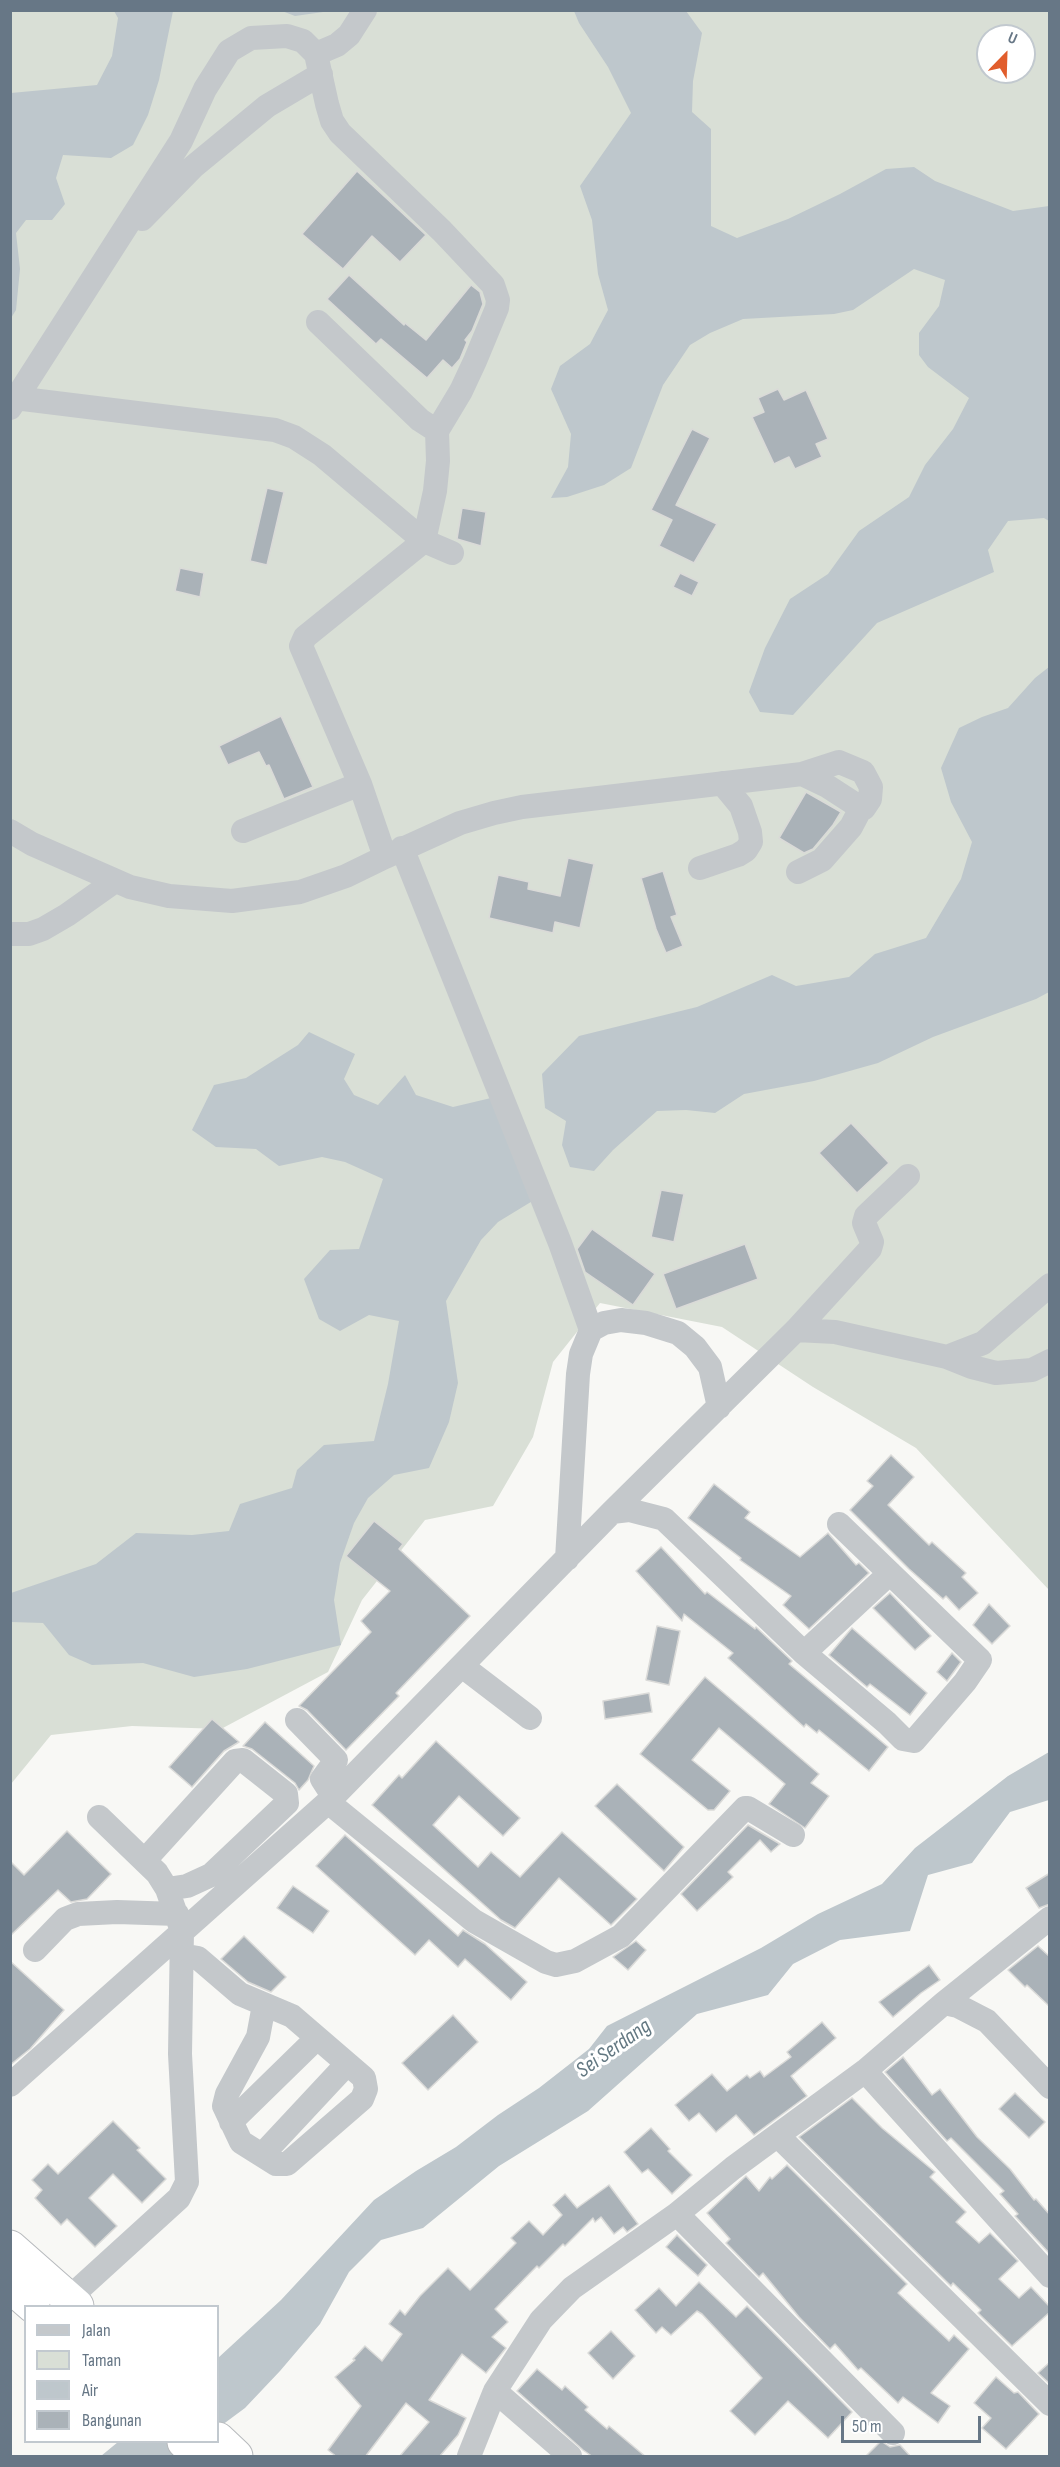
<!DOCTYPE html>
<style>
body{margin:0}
#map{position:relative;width:1060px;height:2467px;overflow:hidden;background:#f8f8f5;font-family:"Sofia Sans Condensed",sans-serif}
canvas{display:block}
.frame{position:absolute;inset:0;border:12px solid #677786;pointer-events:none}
.legend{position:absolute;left:24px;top:2305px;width:195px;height:138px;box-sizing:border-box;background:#fff;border:2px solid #c2c9cf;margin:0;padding:8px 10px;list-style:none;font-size:18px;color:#677786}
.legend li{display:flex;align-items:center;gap:12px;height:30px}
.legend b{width:30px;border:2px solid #c2c9cf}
.north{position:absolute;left:976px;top:24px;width:60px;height:60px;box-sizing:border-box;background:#fff;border:2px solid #c2c9cf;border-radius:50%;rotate:23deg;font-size:16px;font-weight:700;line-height:24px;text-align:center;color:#677786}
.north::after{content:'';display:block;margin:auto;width:21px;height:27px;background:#e15d2c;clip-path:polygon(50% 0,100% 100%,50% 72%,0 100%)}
.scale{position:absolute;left:841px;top:2416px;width:140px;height:27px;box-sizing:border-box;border:3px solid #677786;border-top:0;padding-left:8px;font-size:18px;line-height:21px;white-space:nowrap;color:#677786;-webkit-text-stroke:4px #fff;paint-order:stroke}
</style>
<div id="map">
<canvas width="1060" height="2467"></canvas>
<div class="frame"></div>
<ul class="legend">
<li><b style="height:8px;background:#c4c8cb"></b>Jalan</li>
<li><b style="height:16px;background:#d9dfd6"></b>Taman</li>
<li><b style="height:16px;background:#bec7cc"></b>Air</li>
<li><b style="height:16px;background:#aab2b8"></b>Bangunan</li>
</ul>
<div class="north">U</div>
<div class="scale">50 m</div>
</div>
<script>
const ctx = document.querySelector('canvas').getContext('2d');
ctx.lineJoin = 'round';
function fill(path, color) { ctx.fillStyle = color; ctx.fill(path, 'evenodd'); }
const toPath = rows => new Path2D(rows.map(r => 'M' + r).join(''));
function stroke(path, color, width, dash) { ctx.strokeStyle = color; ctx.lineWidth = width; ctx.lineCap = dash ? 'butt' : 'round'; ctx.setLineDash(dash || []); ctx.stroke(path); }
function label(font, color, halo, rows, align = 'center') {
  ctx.font = font + ' "Sofia Sans Condensed",sans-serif'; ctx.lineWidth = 6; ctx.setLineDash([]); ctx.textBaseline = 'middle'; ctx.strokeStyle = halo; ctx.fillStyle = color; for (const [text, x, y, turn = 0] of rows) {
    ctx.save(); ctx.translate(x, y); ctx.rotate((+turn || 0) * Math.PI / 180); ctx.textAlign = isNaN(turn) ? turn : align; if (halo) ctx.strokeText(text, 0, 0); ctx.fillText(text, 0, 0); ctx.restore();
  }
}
fill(toPath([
 [11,11,1049,11,1049,1590,916,1448,813,1387,722,1327,600,1303,553,1362,533,1437,493,1506,425,1520,362,1600,328,1672,221,1729,132,1726,51,1735,11,1784],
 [988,36,1024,36,1024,72,988,72]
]), '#d9dfd6');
fill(toPath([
 [114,11,173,11,159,80,148,115,133,145,111,158,63,155,56,178,65,204,52,220,26,220,16,233,20,269,16,310,11,318,11,93,97,85,112,56,118,18],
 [282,11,330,11,295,16],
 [574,11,686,11,702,33,693,81,692,112,711,129,711,226,737,238,788,219,840,194,886,169,914,167,935,181,1013,211,1049,206,1049,521,1044,518,1008,521,988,550,994,572,877,623,793,715,760,712,749,692,765,648,790,599,828,574,859,531,909,497,925,465,953,429,969,398,928,367,919,355,919,333,939,306,945,280,914,269,853,310,834,314,743,319,710,333,690,345,663,385,631,468,604,485,567,497,551,498,568,467,571,434,551,389,560,366,590,344,608,310,598,274,592,220,580,186,631,113,608,67,579,23],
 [1049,667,1049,992,1036,999,933,1037,878,1063,814,1081,744,1094,715,1113,686,1110,657,1111,613,1150,594,1171,570,1167,562,1145,566,1121,545,1108,542,1074,579,1036,697,1007,772,975,796,986,849,977,875,954,926,938,961,879,972,842,951,802,941,768,959,728,982,717,1008,708,1035,678],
 [309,1032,355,1054,344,1079,354,1095,378,1105,405,1075,416,1095,453,1107,491,1098,539,1197,498,1222,481,1240,446,1301,458,1383,449,1422,429,1468,394,1475,368,1498,354,1523,340,1563,334,1600,341,1645,247,1669,194,1677,143,1663,92,1665,69,1655,43,1623,11,1622,11,1593,96,1564,136,1533,192,1535,229,1531,240,1504,292,1488,297,1470,324,1445,374,1441,388,1384,399,1321,369,1315,340,1331,319,1319,304,1279,330,1250,359,1249,383,1179,345,1162,322,1157,279,1166,256,1149,216,1147,192,1130,214,1085,246,1078,298,1045],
 [1049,1752,1049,1800,1010,1812,972,1863,928,1875,910,1931,840,1940,793,1964,768,1995,697,2014,588,2111,499,2166,423,2228,381,2240,349,2272,320,2324,280,2371,245,2408,218,2428,218,2358,281,2300,374,2200,416,2171,456,2147,498,2115,539,2088,589,2049,607,2026,761,1948,818,1914,882,1884,915,1848,1008,1776],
 [118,2442,198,2442,177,2456,101,2456]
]), '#bec7cc');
const building = toPath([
 [357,171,426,235,400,262,372,236,343,269,302,234,357,171],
 [349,275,404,325,405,323,426,340,471,285,480,292,483,304,472,331,465,340,467,342,460,359,452,368,443,360,427,378,381,339,376,344,327,299,349,275],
 [778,389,784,400,806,390,828,439,816,444,822,457,795,469,789,457,774,464,752,417,764,412,758,398,778,389],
 [692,429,710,438,676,505,717,524,694,563,659,546,672,520,651,510,692,429],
 [267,488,284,492,267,565,250,561,267,488],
 [462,508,486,512,481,546,457,539,462,508],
 [180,568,204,573,200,597,175,591,180,568],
 [680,573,699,582,692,596,673,587,680,573],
 [281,716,313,787,284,799,269,765,266,766,259,752,228,765,219,746,281,716],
 [806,792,841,812,833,825,813,849,804,853,779,838,806,792],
 [568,858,594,864,580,928,555,922,553,933,489,918,498,875,529,882,528,889,560,896,568,858],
 [663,871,677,915,671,917,683,946,666,953,656,929,641,878,663,871],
 [851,1123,889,1163,857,1193,819,1153,851,1123],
 [661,1190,684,1194,674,1242,651,1237,661,1190],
 [592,1229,655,1274,633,1305,585,1272,577,1249,592,1229],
 [745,1244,758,1279,676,1309,663,1274,745,1244],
 [891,1455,914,1477,888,1505,929,1545,932,1542,966,1573,962,1577,978,1593,959,1610,946,1596,943,1599,909,1569,850,1510,873,1486,867,1481,891,1455],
 [714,1484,750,1512,745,1518,800,1557,828,1533,856,1565,859,1563,869,1573,809,1629,783,1605,791,1596,740,1560,741,1558,688,1518,714,1484],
 [374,1521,403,1544,399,1549,470,1616,396,1693,399,1696,346,1750,307,1710,299,1706,371,1632,361,1621,390,1591,346,1556,374,1521],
 [661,1547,705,1594,707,1592,755,1629,756,1627,792,1661,789,1664,888,1747,869,1771,819,1730,817,1733,806,1724,804,1727,728,1658,733,1653,684,1614,682,1621,636,1571,661,1547],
 [890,1593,931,1636,915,1650,873,1608,890,1593],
 [989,1604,1010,1626,992,1644,973,1625,989,1604],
 [657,1626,680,1631,669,1685,646,1680,657,1626],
 [852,1628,927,1693,910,1715,870,1684,867,1687,829,1655,852,1628],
 [952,1653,961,1662,947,1681,937,1672,952,1653],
 [705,1677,819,1774,811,1783,829,1796,805,1828,769,1804,785,1784,719,1728,692,1760,730,1791,714,1810,708,1810,640,1754,705,1677],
 [649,1693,652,1712,605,1719,603,1701,649,1693],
 [212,1719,239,1742,224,1751,192,1787,169,1767,212,1719],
 [265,1722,314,1766,308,1780,299,1790,295,1783,252,1749,243,1746,265,1722],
 [436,1741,520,1818,503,1836,459,1796,433,1825,478,1867,491,1852,520,1877,562,1832,637,1899,611,1925,559,1878,515,1928,501,1920,372,1805,399,1775,402,1778,436,1741],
 [617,1784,684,1847,664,1871,595,1806,617,1784],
 [748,1825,780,1844,771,1852,760,1840,728,1872,733,1877,697,1911,681,1894,748,1825],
 [67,1831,111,1874,87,1899,71,1902,58,1890,10,1936,10,1861,24,1875,67,1831],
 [345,1835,458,1936,463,1930,485,1944,527,1982,511,2000,465,1959,458,1967,429,1940,415,1955,316,1866,345,1835],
 [1050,1873,1050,1904,1039,1908,1026,1888,1050,1873],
 [293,1886,329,1911,313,1933,277,1908,293,1886],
 [244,1936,286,1977,271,1992,248,1982,221,1959,244,1936],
 [636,1941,646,1950,628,1970,613,1957,636,1941],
 [1038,1946,1050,1957,1050,2007,1027,1985,1025,1987,1008,1970,1038,1946],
 [10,1961,64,2010,30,2049,10,2065,10,1961],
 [929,1965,940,1980,921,1993,893,2017,879,2002,929,1965],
 [453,2015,478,2042,428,2090,402,2063,453,2015],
 [822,2022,836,2038,791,2076,807,2096,754,2135,736,2115,716,2132,699,2113,689,2121,675,2105,712,2074,727,2091,747,2075,750,2078,760,2071,764,2077,791,2057,787,2052,822,2022],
 [903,2057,932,2095,940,2089,977,2137,1010,2169,1034,2200,1036,2199,1050,2215,1050,2254,1015,2216,1018,2214,1000,2194,1004,2191,951,2138,947,2141,885,2072,903,2057],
 [1015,2093,1045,2122,1029,2138,999,2109,1015,2093],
 [852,2098,882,2128,935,2172,930,2177,966,2212,956,2222,979,2243,990,2233,1018,2261,999,2279,1019,2298,1031,2287,1050,2307,1050,2312,1012,2346,978,2313,981,2310,953,2283,951,2286,799,2137,852,2098],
 [113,2121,140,2148,137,2150,166,2179,142,2203,113,2174,89,2198,117,2226,95,2247,67,2219,61,2225,35,2198,42,2190,32,2180,48,2164,58,2174,113,2121],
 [651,2128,670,2149,668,2151,692,2175,672,2194,648,2169,642,2173,624,2152,651,2128],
 [787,2165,907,2284,898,2293,949,2341,954,2335,969,2349,931,2393,950,2406,938,2423,903,2397,898,2403,861,2368,858,2370,835,2344,830,2349,799,2317,763,2273,759,2277,726,2243,730,2239,707,2213,746,2176,759,2191,770,2177,772,2179,787,2165],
 [609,2185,638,2224,627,2232,623,2227,614,2234,601,2217,595,2222,593,2218,565,2246,563,2244,539,2268,537,2266,495,2309,508,2322,492,2337,506,2348,486,2373,462,2354,429,2400,466,2418,458,2435,439,2457,399,2457,429,2422,406,2403,365,2457,337,2457,328,2450,361,2406,335,2377,355,2360,353,2359,365,2346,382,2361,402,2334,389,2324,400,2310,405,2315,420,2296,448,2268,470,2290,516,2243,511,2238,529,2221,543,2235,562,2215,553,2205,565,2194,577,2208,609,2185],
 [677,2235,707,2265,698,2276,666,2247,677,2235],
 [699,2282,736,2317,747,2306,852,2412,828,2438,788,2401,755,2435,730,2411,762,2378,702,2314,697,2311,671,2335,662,2327,656,2333,635,2310,659,2288,676,2306,699,2282],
 [611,2331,635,2356,613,2379,588,2353,611,2331],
 [1050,2362,1050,2384,1038,2373,1050,2362],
 [537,2369,562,2390,565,2386,588,2407,585,2410,607,2429,609,2426,646,2457,593,2457,583,2450,517,2391,537,2369],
 [996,2377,1014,2393,1018,2392,1039,2414,1006,2449,982,2428,991,2418,974,2403,996,2377],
 [881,2441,890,2447,900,2445,911,2457,865,2457,881,2441]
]);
fill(building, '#aab2b8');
stroke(building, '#dadad8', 1.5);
const highway = toPath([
 [10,2247,77,2306],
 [10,2286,33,2306],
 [218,2439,236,2456],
 [184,2442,201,2456]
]);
stroke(highway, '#b7babd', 35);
stroke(toPath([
 [316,54,327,104,332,121,340,133,442,231,493,285,498,300,497,308,475,361,461,391,437,431,420,420,318,322],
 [142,219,193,167,267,106,321,74],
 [15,398,275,430,294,437,322,455,424,541,452,553],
 [10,408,181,141,205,89,229,51,251,38,287,36,303,41,316,54,337,45,349,35,365,10],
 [360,784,301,646,305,637,424,541,435,491,438,461,437,431],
 [10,831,32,844,130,887,169,896,232,901,300,892,346,876,385,857,360,784,243,831],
 [402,848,560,1243,591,1330],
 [385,857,460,823,494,813,522,807,802,774,839,762,863,772,871,787,870,799,864,808,861,808,827,786,802,774],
 [700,868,738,855,746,850,751,842,750,832,741,806,722,783],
 [798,872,822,860,851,827,861,808],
 [10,934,29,934,43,929,67,915,115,881],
 [796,1330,835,1332,947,1357,972,1367,996,1373,1032,1370,1050,1361],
 [947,1357,983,1343,1050,1285],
 [612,1512,629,1510,664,1519,804,1653,887,1723,903,1739,914,1741,965,1682,980,1660,839,1524],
 [567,1559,578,1374,581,1354,591,1330,604,1323,621,1320,646,1323,678,1333,695,1347,710,1367,719,1407],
 [804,1653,890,1573],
 [462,1666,530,1718],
 [297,1720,336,1760,322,1779,333,1796],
 [328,1802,474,1921,546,1962,556,1965,575,1961,621,1936,745,1808,748,1808,793,1835],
 [145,1860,235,1761,243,1760,286,1794,287,1803,211,1875,187,1886,167,1889],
 [35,1950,65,1919,78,1914,117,1912,177,1914],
 [181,1955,198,1958,240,1994,292,2016,364,2078,366,2089,362,2099,287,2164,276,2164,241,2142,224,2106,227,2094,258,2037,264,2005],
 [944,2003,958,2006,987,2021,1050,2087],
 [865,2071,1050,2276],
 [10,2085,328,1802,612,1512,796,1330,870,1249,872,1242,864,1223,866,1216,908,1176],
 [231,2122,317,2038],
 [778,2136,1050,2404],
 [262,2155,346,2065],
 [677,2214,893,2433],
 [68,2299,179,2198,187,2182,180,2054,182,1931,167,1889,157,1873,99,1817],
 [495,2391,570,2456],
 [469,2456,495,2391,541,2320,572,2288,677,2214,733,2168,865,2071,944,2003,1050,1918]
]), '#c4c8cb', 24);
stroke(highway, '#fff', 33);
label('italic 22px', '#637882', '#fff', [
 ["Sei Serdang",614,2049,-35]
]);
</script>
